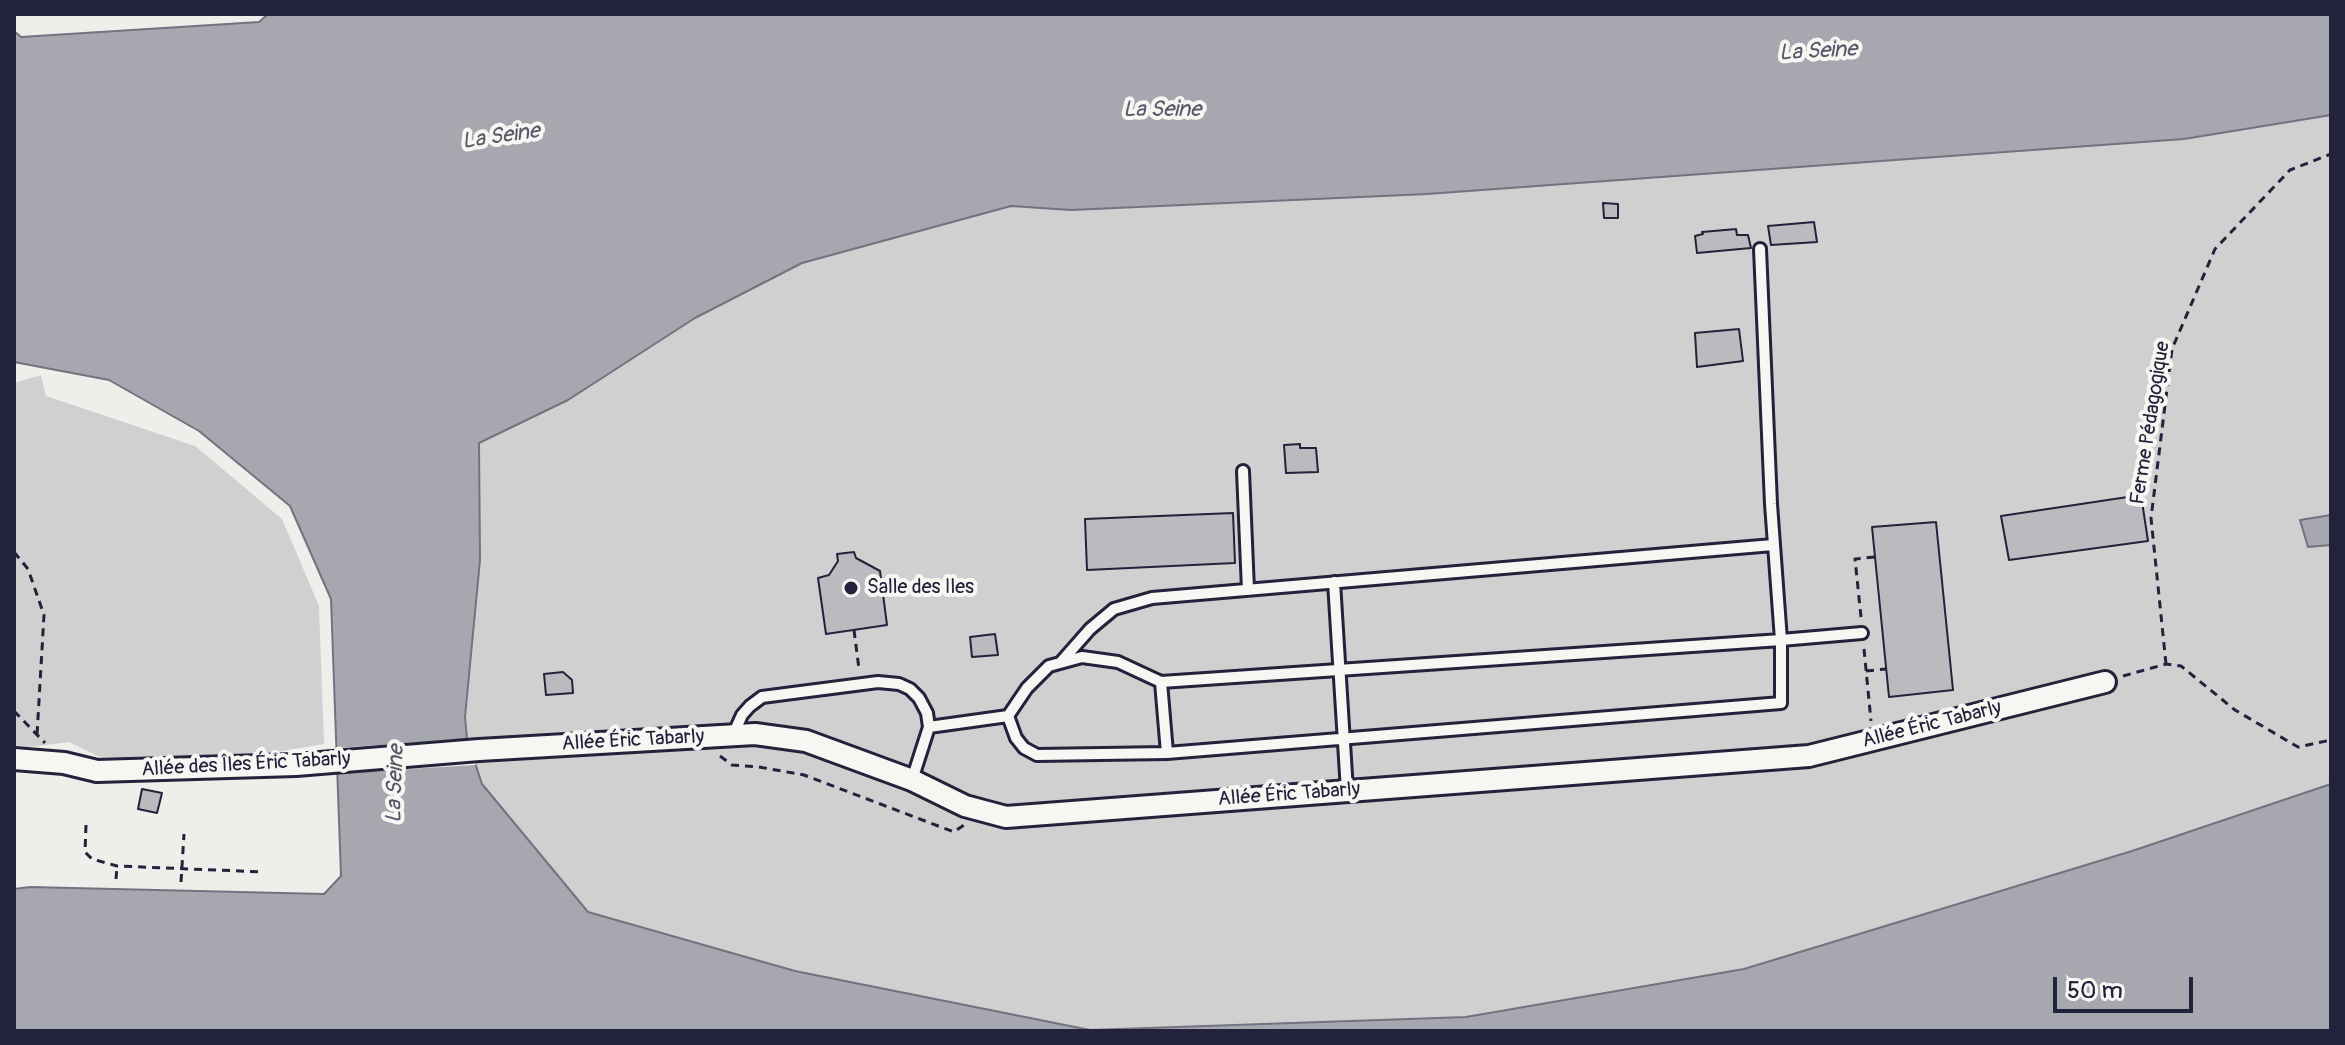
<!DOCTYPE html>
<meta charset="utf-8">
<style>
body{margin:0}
#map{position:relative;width:2345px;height:1045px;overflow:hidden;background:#eeeeeb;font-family:Pangolin,sans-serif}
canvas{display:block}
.frame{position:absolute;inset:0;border:16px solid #22223b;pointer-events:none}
.scale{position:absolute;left:2053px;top:977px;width:140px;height:36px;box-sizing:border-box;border:4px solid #22223b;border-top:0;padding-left:10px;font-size:24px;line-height:28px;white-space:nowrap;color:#22223b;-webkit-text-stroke:6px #f6f6f2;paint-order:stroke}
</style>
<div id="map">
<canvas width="2345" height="1045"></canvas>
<div class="frame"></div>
<div class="scale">50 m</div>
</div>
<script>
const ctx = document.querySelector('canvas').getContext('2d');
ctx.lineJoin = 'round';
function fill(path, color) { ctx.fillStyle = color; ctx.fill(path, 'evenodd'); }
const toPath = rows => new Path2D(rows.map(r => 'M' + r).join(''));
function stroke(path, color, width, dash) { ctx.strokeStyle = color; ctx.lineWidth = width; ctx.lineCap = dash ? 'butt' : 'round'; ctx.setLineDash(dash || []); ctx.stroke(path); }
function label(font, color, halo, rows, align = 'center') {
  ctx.font = font + ' Pangolin,sans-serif'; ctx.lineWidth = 8; ctx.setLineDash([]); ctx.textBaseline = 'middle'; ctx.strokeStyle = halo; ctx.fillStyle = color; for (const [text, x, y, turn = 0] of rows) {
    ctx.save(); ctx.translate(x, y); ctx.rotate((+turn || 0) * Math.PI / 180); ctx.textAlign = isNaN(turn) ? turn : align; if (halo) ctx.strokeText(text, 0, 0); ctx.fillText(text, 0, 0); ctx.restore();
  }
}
fill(toPath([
 [2331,115,2331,784,2132,851,1744,969,1466,1017,1090,1030,795,971,588,912,482,784,467,739,465,717,480,559,479,443,568,400,695,318,802,263,1011,206,1071,210,1427,194,2184,139],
 [41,375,46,396,195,446,282,519,319,606,324,744,271,753,108,761,69,742,14,749,14,383]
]), '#d0d0d1');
const water = toPath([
 [268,14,2331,14,2331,115,2184,139,1427,194,1071,210,1011,206,802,263,695,318,568,400,479,443,480,560,465,717,467,739,482,784,588,912,795,971,1090,1030,1466,1017,1744,969,2132,851,2331,784,2331,1031,14,1031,14,889,30,887,324,894,341,876,331,599,290,506,199,431,109,380,14,362,14,31,21,37,259,22,268,14],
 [2331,515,2331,545,2308,547,2300,520,2331,515]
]);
fill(water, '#a7a7af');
stroke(water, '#727281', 2);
fill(toPath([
 [467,739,476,765,338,773,336,748]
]), '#eeeeeb');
const building = toPath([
 [1603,203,1618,204,1618,218,1604,218,1603,203],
 [1814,222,1817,242,1771,245,1768,226,1814,222],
 [1736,229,1737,235,1748,235,1751,248,1697,253,1695,236,1703,234,1702,232,1736,229],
 [1739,329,1743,361,1697,367,1695,333,1739,329],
 [1300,444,1300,448,1316,448,1318,472,1286,473,1284,445,1300,444],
 [2141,495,2148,541,2009,560,2001,516,2141,495],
 [1233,513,1235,563,1087,570,1085,519,1233,513],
 [1936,522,1953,690,1889,697,1872,527,1936,522],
 [854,552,856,558,880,571,887,625,826,634,818,578,829,575,838,561,837,554,854,552],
 [995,634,998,655,972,657,970,637,995,634],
 [563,672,572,680,573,693,546,695,544,674,563,672],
 [142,789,162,793,157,813,138,809,142,789]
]);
fill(building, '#bbbbbf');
stroke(building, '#22223b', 2);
const lane = toPath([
 [1243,471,1248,590],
 [1334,582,1347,791],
 [1061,662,1090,629,1114,609,1152,598,1773,545],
 [1008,716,1016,738,1024,748,1037,755,1167,753,1161,682],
 [929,727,1008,716,1027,688,1049,666,1082,657,1118,662,1161,682,1781,640,1771,504,1760,249],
 [733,735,742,715,750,706,762,697,878,682,899,684,910,689,919,698,927,713,929,727,912,780],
 [1167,753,1781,703,1781,640,1862,633]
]);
const street = toPath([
 [14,759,64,763,97,771,296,765,479,750,755,734,806,741,912,780,965,806,1006,817,1809,756,2105,682]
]);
stroke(lane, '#22223b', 16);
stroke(street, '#22223b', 26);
stroke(toPath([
 [14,552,28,569,44,615,37,735],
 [1861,617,1855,559,1875,557],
 [854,630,859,669],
 [1864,649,1871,721],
 [2166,664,2151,518,2172,349,2215,249,2290,170,2331,154],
 [1866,671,1886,669],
 [2123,676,2166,664,2181,666,2235,710,2298,747,2331,740],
 [14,711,45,743],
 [720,756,732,765,759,767,804,775,954,832,964,825],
 [86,825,85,852,92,859,117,866,264,872],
 [116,879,117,867],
 [181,882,184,834]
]), '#22223b', 3, [8, 6]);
stroke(lane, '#f6f6f2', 10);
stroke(street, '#f6f6f2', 20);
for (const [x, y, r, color] of [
 [851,588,8,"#22223b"]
]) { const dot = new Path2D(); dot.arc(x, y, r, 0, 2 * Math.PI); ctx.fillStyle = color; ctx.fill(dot); stroke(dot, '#f6f6f2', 3); }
label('20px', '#22223b', '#f6f6f2', [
 ["Ferme Pédagogique",2151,423,-81],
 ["Allée Éric Tabarly",1932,725,-14],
 ["Allée Éric Tabarly",633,741,-3],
 ["Allée des Îles Éric Tabarly",246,765,-3],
 ["Allée Éric Tabarly",1289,795,-4]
]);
label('20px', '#22223b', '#f6f6f2', [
 ["Salle des Iles",867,588]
], 'left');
label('italic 22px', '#575769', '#f6f6f2', [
 ["La Seine",1818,52,-3],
 ["La Seine",1162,110],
 ["La Seine",501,137,-8],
 ["La Seine",396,784,-88]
]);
</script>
